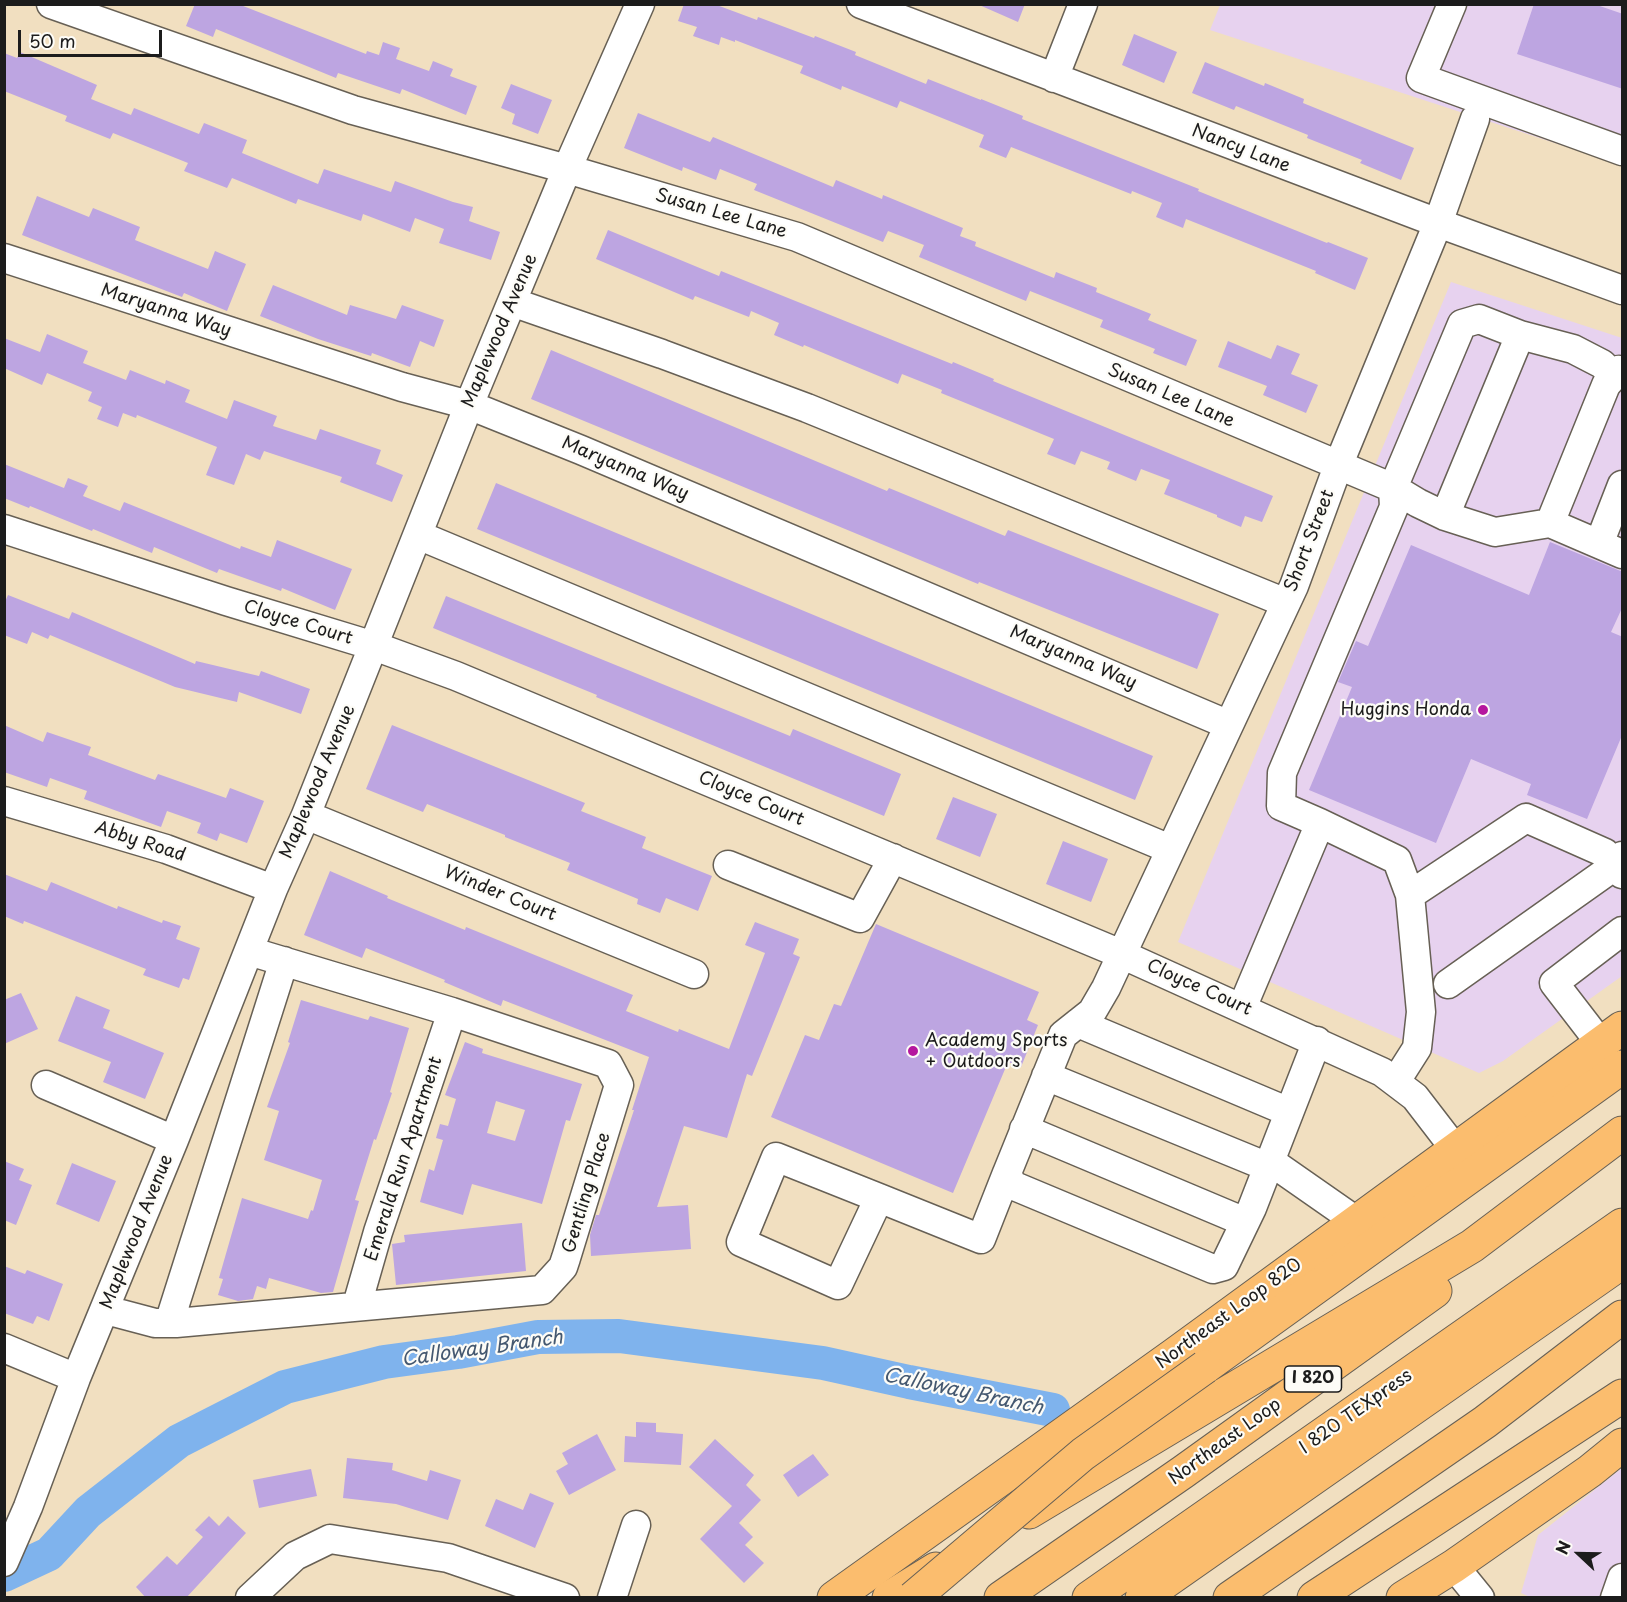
<!DOCTYPE html>
<style>
body{margin:0}
#map{position:relative;width:1627px;height:1602px;overflow:hidden;background:#f1dfc0;font-family:"Playpen Sans",sans-serif}
canvas{display:block}
.frame{position:absolute;inset:0;border:6px solid #1c1c1c;pointer-events:none}
.north{position:absolute;left:1549px;top:1524px;width:60px;height:60px;-webkit-text-stroke:4px #fdfcf7;paint-order:stroke;rotate:292deg;font-size:16px;font-weight:700;line-height:24px;text-align:center;color:#1c1c1c}
.north::after{content:'';display:block;margin:auto;width:21px;height:27px;background:#1c1c1c;clip-path:polygon(50% 0,100% 100%,50% 72%,0 100%)}
.scale{position:absolute;left:18px;top:30px;width:144px;height:27px;box-sizing:border-box;border:3px solid #1c1c1c;border-top:0;padding-left:8px;font-size:18px;line-height:21px;white-space:nowrap;color:#1c1c1c;-webkit-text-stroke:4px #fdfcf7;paint-order:stroke}
</style>
<div id="map">
<canvas width="1627" height="1602"></canvas>
<div class="frame"></div>
<div class="north">N</div>
<div class="scale">50 m</div>
</div>
<script>
const ctx = document.querySelector('canvas').getContext('2d');
ctx.lineJoin = 'round';
function fill(path, color) { ctx.fillStyle = color; ctx.fill(path, 'evenodd'); }
const toPath = rows => new Path2D(rows.map(r => 'M' + r).join(''));
function stroke(path, color, width, dash) { ctx.strokeStyle = color; ctx.lineWidth = width; ctx.lineCap = dash ? 'butt' : 'round'; ctx.setLineDash(dash || []); ctx.stroke(path); }
function label(font, color, halo, rows, align = 'center') {
  ctx.font = font + ' "Playpen Sans",sans-serif'; ctx.lineWidth = 4.5; ctx.setLineDash([]); ctx.textBaseline = 'middle'; ctx.strokeStyle = halo; ctx.fillStyle = color; for (const [text, x, y, turn = 0] of rows) {
    ctx.save(); ctx.translate(x, y); ctx.rotate((+turn || 0) * Math.PI / 180); ctx.textAlign = isNaN(turn) ? turn : align; if (halo) ctx.strokeText(text, 0, 0); ctx.fillText(text, 0, 0); ctx.restore();
  }
}
fill(toPath([
 [1220,5,1622,5,1622,165,1210,30],
 [1451,282,1622,338,1622,976,1503,1061,1479,1073,1178,942],
 [1622,1468,1622,1597,1532,1598,1521,1593,1538,1535]
]), '#e7d2ef');
stroke(toPath([
 [4,1575,49,1554,88,1512,179,1441,285,1387,384,1362,458,1352,538,1337,619,1336,823,1363,909,1382,1053,1410]
]), '#7fb3ed', 34);
fill(toPath([
 [195,4,238,4,366,54,367,51,379,55,383,42,400,48,396,59,429,71,433,61,453,69,450,76,477,86,466,115,402,89,400,94,338,73,336,78,216,29,213,37,186,26],
 [684,4,714,4,757,20,758,17,814,38,815,36,856,52,855,55,926,84,928,79,981,100,981,99,1023,116,1022,119,1199,189,1198,191,1327,243,1328,242,1368,258,1355,290,1315,273,1316,271,1186,219,1183,228,1156,217,1162,203,1132,191,1131,194,1011,147,1006,158,979,147,984,135,900,101,897,108,842,86,841,90,800,73,803,66,735,40,735,42,721,37,719,45,693,36,697,27,678,21],
 [977,4,1025,4,1018,22],
 [1534,4,1594,4,1623,14,1623,89,1517,54],
 [1134,34,1177,52,1164,83,1122,65],
 [20,52,97,85,91,99,131,115,134,108,199,134,204,123,247,140,242,153,318,184,324,169,391,192,395,181,453,202,473,207,469,221,500,232,491,260,439,243,444,229,415,218,410,232,363,214,361,221,298,199,296,204,232,178,227,188,184,171,188,163,113,133,110,139,65,121,67,116,4,91,4,53,17,58],
 [1205,62,1264,86,1265,83,1304,99,1303,103,1414,148,1401,180,1360,163,1362,160,1307,138,1308,135,1236,106,1234,110,1192,93],
 [511,84,552,100,538,134,512,124,515,114,501,108],
 [638,113,710,142,713,137,833,187,836,180,882,199,883,195,963,228,960,236,976,242,975,246,1054,278,1056,272,1097,288,1096,292,1151,314,1148,320,1197,340,1186,366,1153,353,1155,349,1100,327,1103,320,1030,291,1026,301,919,257,924,245,888,231,883,242,754,190,757,184,720,169,716,180,683,167,682,171,624,148],
 [37,196,89,217,93,208,140,227,135,240,208,269,215,251,246,264,227,311,184,293,182,297,22,235],
 [608,230,719,276,721,271,952,364,953,362,994,379,993,381,1273,496,1262,522,1245,516,1241,527,1217,517,1217,515,1164,494,1170,480,1141,469,1136,481,1107,469,1110,462,1081,451,1075,465,1047,454,1054,439,941,393,942,390,902,374,898,384,804,345,803,347,774,335,779,323,751,311,749,317,695,296,693,300,596,259],
 [273,285,347,315,350,305,396,319,402,305,444,320,434,347,420,341,410,367,372,353,371,356,318,339,260,316],
 [47,334,88,351,83,363,126,380,130,370,165,384,166,380,190,390,185,402,227,419,234,400,277,416,273,426,316,440,320,429,381,450,376,464,403,475,392,502,340,482,342,477,264,451,260,460,246,454,234,485,206,475,217,447,137,415,136,418,123,413,118,427,97,419,102,407,88,401,92,392,47,373,42,385,4,368,4,338,40,352],
 [1228,341,1271,359,1277,345,1300,354,1291,374,1318,385,1306,413,1263,395,1267,386,1218,367],
 [551,350,887,491,889,488,1005,536,1008,530,1219,614,1197,669,979,582,978,584,531,399],
 [4,464,64,488,68,478,88,486,83,496,120,511,124,502,240,549,241,546,271,557,277,540,352,569,335,610,282,588,281,591,219,569,217,573,154,547,152,553,93,529,92,531,30,506,29,508,4,498],
 [496,483,1153,756,1135,800,477,529],
 [1550,542,1623,572,1623,606,1611,632,1623,637,1623,733,1587,819,1527,795,1531,784,1471,759,1436,843,1309,790,1352,687,1338,682,1356,641,1368,646,1411,545,1529,595],
 [8,595,69,619,72,612,195,664,196,661,259,676,261,671,310,689,301,714,239,692,237,702,175,687,50,635,48,639,32,632,27,644,4,635,4,604],
 [446,596,790,736,793,729,901,774,884,816,596,697,597,695,433,628],
 [4,725,43,742,47,732,91,747,88,755,155,780,158,774,226,798,230,788,264,801,247,843,220,833,217,841,197,833,201,823,167,811,161,827,84,799,87,791,50,778,47,787,4,772],
 [392,725,585,803,581,811,646,837,642,848,712,876,698,911,666,898,660,913,637,904,638,899,567,870,570,863,505,837,505,835,427,804,423,812,366,789],
 [953,797,997,814,980,857,936,839],
 [1063,841,1108,859,1091,902,1046,884],
 [330,871,388,896,387,898,465,930,466,927,633,995,626,1011,678,1032,679,1029,729,1049,765,953,745,945,755,922,799,939,793,954,800,957,752,1076,747,1074,727,1138,684,1126,657,1207,688,1205,691,1249,591,1256,590,1235,596,1215,599,1215,634,1110,632,1110,649,1057,503,1000,501,1006,444,982,445,980,366,948,362,958,304,935],
 [4,874,47,891,51,882,117,909,118,906,162,923,163,920,181,926,176,939,200,948,189,980,183,978,179,988,143,975,146,969,24,921,23,924,4,916],
 [876,924,1039,992,1027,1020,1038,1025,1021,1067,1008,1062,953,1193,771,1117,805,1035,819,1040,834,1004,841,1006],
 [21,993,38,1029,4,1044,4,1000],
 [76,996,110,1010,103,1028,164,1053,145,1099,103,1082,111,1062,58,1041],
 [301,1000,368,1020,370,1016,409,1028,390,1092,392,1093,376,1140,374,1139,355,1200,359,1201,333,1292,321,1293,269,1278,266,1289,257,1286,253,1299,238,1301,218,1295,223,1279,219,1278,242,1198,308,1219,311,1210,313,1211,322,1180,264,1160,279,1111,267,1107,290,1043,288,1042],
 [465,1042,483,1049,482,1053,582,1084,570,1121,566,1120,542,1204,472,1184,463,1215,420,1202,429,1169,434,1171,443,1140,436,1138,440,1124,448,1126,456,1099,445,1095],
 [496,1101,525,1110,515,1141,487,1133],
 [4,1161,24,1169,19,1180,32,1185,16,1225,4,1220],
 [72,1163,116,1181,99,1222,56,1204],
 [522,1223,526,1271,396,1285,392,1244,405,1242,404,1235],
 [4,1266,25,1274,27,1270,63,1284,49,1321,37,1316,33,1324,4,1313],
 [636,1422,656,1423,656,1432,683,1434,681,1465,624,1462,625,1436,636,1437],
 [597,1434,616,1470,569,1495,556,1471,568,1464,562,1453],
 [715,1439,754,1475,746,1485,761,1500,739,1523,753,1537,745,1545,764,1563,744,1583,700,1539,732,1506,689,1467],
 [813,1454,829,1475,798,1497,783,1475],
 [347,1458,393,1463,392,1470,427,1481,430,1470,461,1480,448,1520,396,1504,343,1498],
 [311,1469,317,1496,259,1508,253,1480],
 [530,1493,554,1503,535,1548,485,1526,496,1499,523,1510],
 [209,1516,219,1526,228,1516,246,1533,186,1598,146,1598,136,1587,167,1556,177,1565,203,1537,195,1530]
]), '#bda5e1');
const minor = toPath([
 [51,4,353,110,567,169,797,237,1393,488,1418,503,1445,516,1495,532,1550,523,1622,554],
 [861,4,1438,223,1622,290],
 [1452,4,1421,78,1622,151],
 [1054,78,1083,4],
 [4,258,402,387,469,405,581,450,1229,725],
 [512,302,662,354,807,408,1286,603],
 [1520,335,1573,349,1602,364,1614,376],
 [1550,523,1606,385,1619,370,1622,371],
 [4,529,226,601,374,646,456,676,1121,954,1382,1072,1415,1097,1455,1149],
 [418,535,1170,849],
 [1599,544,1622,485],
 [4,801,166,849,273,889],
 [306,815,694,974],
 [1320,823,1397,860,1410,895],
 [728,865,860,918,893,858],
 [1448,984,1616,865,1622,856],
 [1242,1008,1320,823,1281,806,1282,773,1394,507,1393,488,1462,324,1479,319,1520,335,1445,516],
 [1078,1023,1289,1112],
 [1317,1041,1252,1208,1224,1266,1213,1269,1012,1185,1007,1173,1063,1035,1092,1012,1106,988,1294,586,1338,466,1438,223,1475,119],
 [1601,1044,1554,983,1622,931],
 [1046,1076,1268,1167],
 [1396,1081,1417,1048,1421,1012,1410,895,1526,818,1605,853,1622,874],
 [46,1085,174,1140],
 [1024,1129,1245,1222],
 [1270,1161,1356,1221],
 [879,1198,838,1285,741,1242,776,1157,879,1198,981,1239,1007,1173],
 [357,1305,378,1232,452,1012],
 [106,1310,155,1323,176,1323,542,1290,563,1267,566,1258,619,1085,608,1064,452,1012,249,951],
 [169,1323,284,961],
 [4,1348,76,1378],
 [4,1562,28,1507,76,1378,174,1140,273,889,306,815,469,405,567,169,640,4],
 [1454,1566,1480,1598],
 [250,1598,295,1556,330,1539,448,1558,565,1598],
 [612,1598,636,1525],
 [1615,1598,1622,1578]
]);
const major = toPath([
 [834,1598,1174,1355,1622,1028],
 [1403,1598,1454,1566,1590,1471,1622,1445]
]);
const highway = toPath([
 [1205,1367,1622,1067],
 [1029,1512,1472,1246,1622,1133],
 [889,1598,936,1569],
 [1001,1598,1183,1472,1435,1291],
 [1089,1598,1622,1225],
 [1142,1598,1622,1262],
 [1230,1598,1485,1422,1622,1317],
 [1314,1598,1622,1396]
]);
stroke(minor, '#676055', 31);
stroke(major, '#676055', 35);
stroke(highway, '#676055', 35);
stroke(minor, '#fff', 28);
stroke(major, '#fbbd6e', 33);
stroke(highway, '#fbbd6e', 33);
const highwayBridge = toPath([
 [913,1598,1083,1454,1205,1367]
]);
stroke(highwayBridge, '#676055', 35, []);
stroke(highwayBridge, '#fbbd6e', 33);
for (const [x, y, r, color] of [
 [1483,710,6,"#b5179e"],
 [913,1051,6,"#b5179e"]
]) { const dot = new Path2D(); dot.arc(x, y, r, 0, 2 * Math.PI); ctx.fillStyle = color; ctx.fill(dot); stroke(dot, '#fdfcf7', 2); }
for (const [x, y, w] of [
 [1313,1379,57]
]) { const box = new Path2D(); box.roundRect(x - w / 2, y - 13, w, 26, 4.5); ctx.fillStyle = '#fdfcf7'; ctx.fill(box); stroke(box, '#1c1c1c', 1.5); }
label('bold 16px', '#1c1c1c', null, [
 ["I 820",1313,1379]
]);
label('18px', '#1c1c1c', '#fdfcf7', [
 ["Nancy Lane",1241,149,21],
 ["Susan Lee Lane",721,214,16],
 ["Maryanna Way",166,311,18],
 ["Maplewood Avenue",500,331,-67],
 ["Susan Lee Lane",1171,396,23],
 ["Maryanna Way",625,469,23],
 ["Short Street",1310,541,-69],
 ["Cloyce Court",298,623,17],
 ["Maryanna Way",1073,658,23],
 ["Maplewood Avenue",318,782,-67],
 ["Cloyce Court",751,799,23],
 ["Abby Road",140,842,18],
 ["Winder Court",500,894,22],
 ["Cloyce Court",1199,988,24],
 ["Emerald Run Apartment",404,1159,-72],
 ["Gentling Place",587,1193,-73],
 ["Maplewood Avenue",137,1232,-68],
 ["Northeast Loop 820",1229,1314,-36],
 ["I 820 TEXpress",1356,1412,-35],
 ["Northeast Loop",1225,1442,-36]
]);
label('18px', '#1c1c1c', '#fdfcf7', [
 ["Huggins Honda",1471,710],
 ["Academy Sports",925,1041,"left"],
 ["+ Outdoors",925,1062,"left"]
], 'right');
label('italic 20px', '#445870', '#fdfcf7', [
 ["Calloway Branch",482,1349,-8],
 ["Calloway Branch",963,1392,12]
]);
</script>
